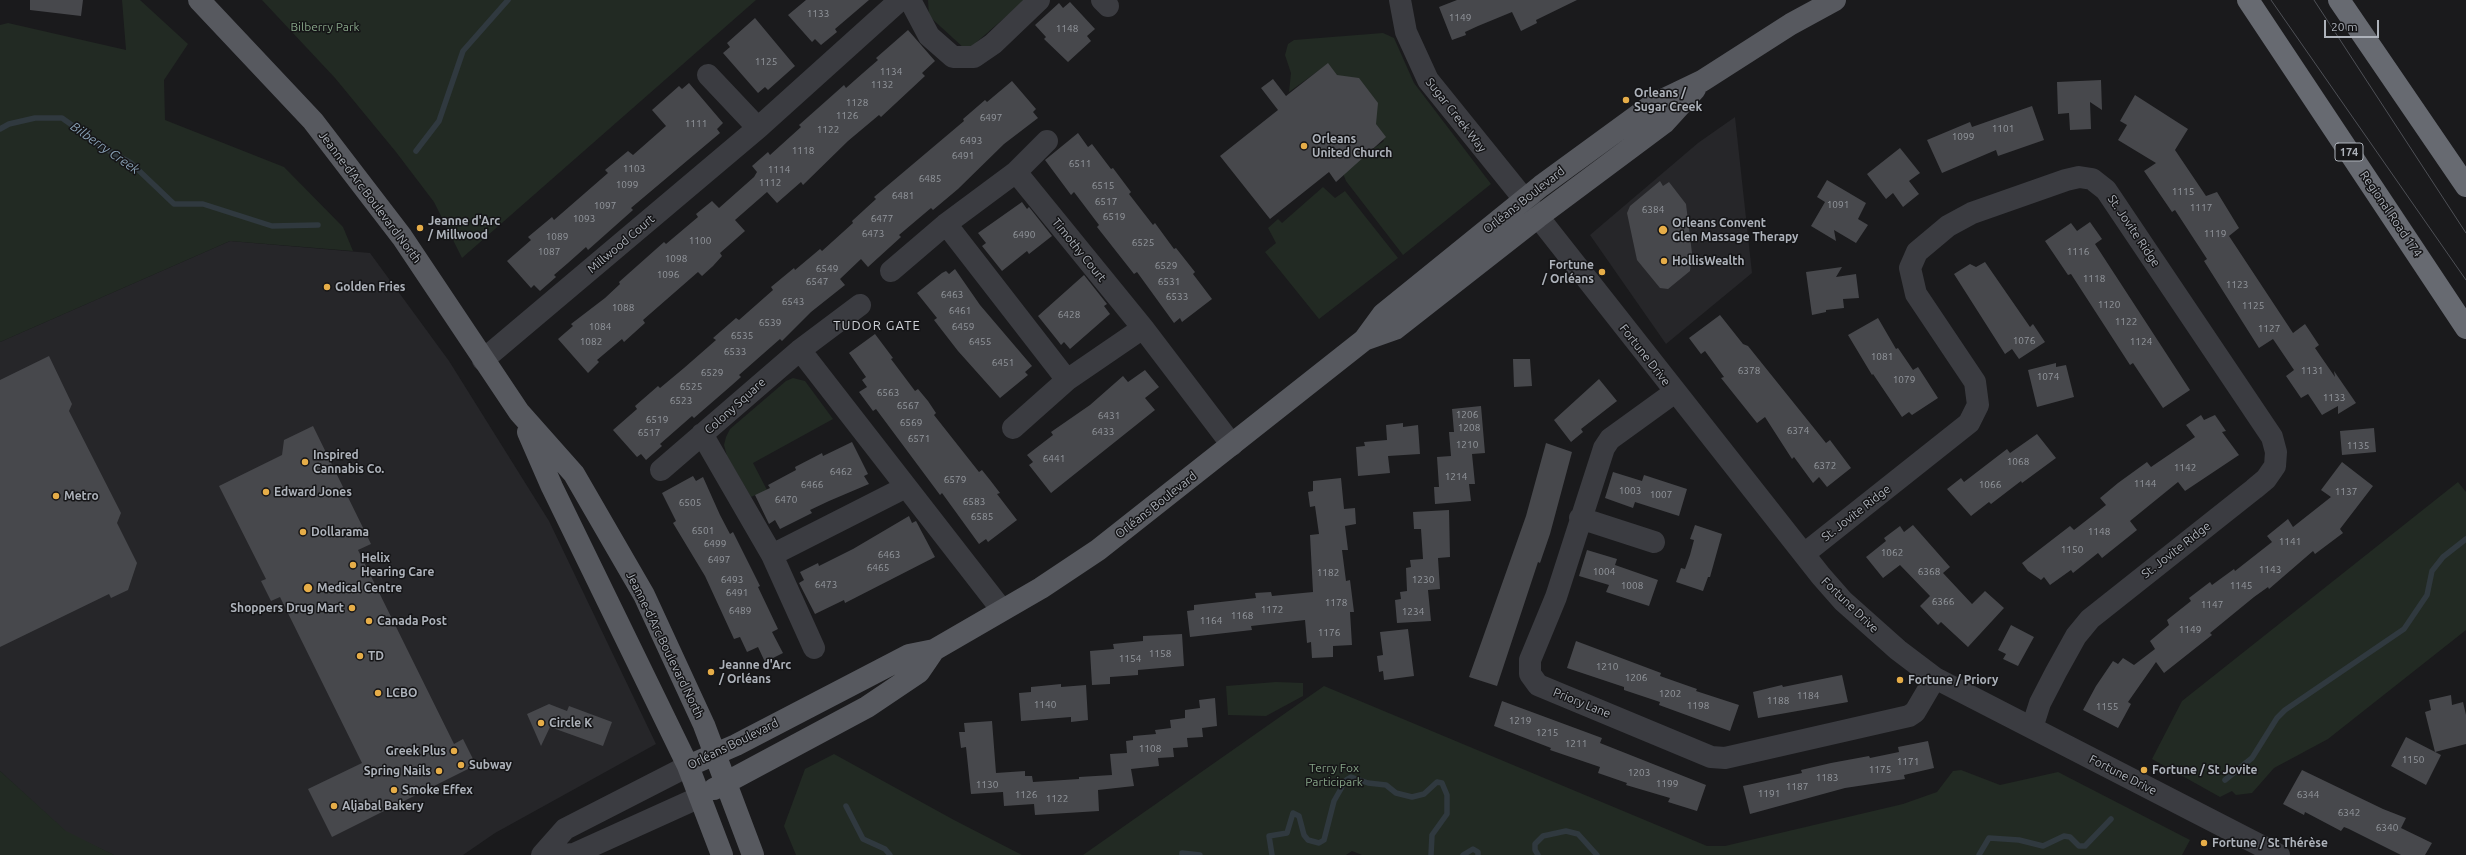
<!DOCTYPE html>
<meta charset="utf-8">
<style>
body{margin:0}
#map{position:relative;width:2466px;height:855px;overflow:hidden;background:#1a1a1c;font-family:Ubuntu,sans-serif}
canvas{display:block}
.scale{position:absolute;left:2324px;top:20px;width:55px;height:18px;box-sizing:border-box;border:2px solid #adb2ba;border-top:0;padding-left:5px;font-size:12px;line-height:14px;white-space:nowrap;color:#adb2ba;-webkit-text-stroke:3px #151517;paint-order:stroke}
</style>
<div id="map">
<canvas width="2466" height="855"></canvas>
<div class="scale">20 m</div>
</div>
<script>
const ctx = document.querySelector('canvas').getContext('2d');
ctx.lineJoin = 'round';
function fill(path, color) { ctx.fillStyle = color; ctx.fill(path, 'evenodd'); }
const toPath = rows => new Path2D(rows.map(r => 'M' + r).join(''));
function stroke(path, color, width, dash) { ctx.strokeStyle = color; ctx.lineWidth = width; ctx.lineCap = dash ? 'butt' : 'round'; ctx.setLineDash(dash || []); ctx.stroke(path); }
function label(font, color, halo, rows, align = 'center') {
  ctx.font = font + ' Ubuntu,sans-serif'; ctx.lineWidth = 3; ctx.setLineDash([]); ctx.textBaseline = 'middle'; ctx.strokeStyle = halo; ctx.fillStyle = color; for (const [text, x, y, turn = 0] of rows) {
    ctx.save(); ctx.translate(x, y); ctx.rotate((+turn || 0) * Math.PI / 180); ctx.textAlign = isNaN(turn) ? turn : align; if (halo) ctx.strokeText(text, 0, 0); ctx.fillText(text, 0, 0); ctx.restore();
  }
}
fill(toPath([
 [1735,117,1752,273,1666,344,1590,235,1698,143],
 [230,241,370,253,449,361,549,521,656,744,495,833,463,855,114,855,67,833,0,771,0,342]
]), '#262629');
fill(toPath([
 [122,0,140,0,188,44,164,80,165,120,284,167,343,227,353,251,230,241,0,342,0,25,8,23,126,50],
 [262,0,756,0,462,258,434,202,396,152,335,78],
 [928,0,1025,0,971,47,965,49,929,16],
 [1383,33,1394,38,1414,83,1491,184,1403,255,1346,181,1342,171,1384,141,1325,66,1289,92,1291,73,1285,55,1288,44,1294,40],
 [1323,187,1335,198,1345,191,1398,258,1319,319,1265,252,1276,243,1268,228,1278,219,1282,223],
 [793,378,805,381,833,419,753,463,767,490,751,497,727,456,724,445,726,437,730,429,786,381],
 [2458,482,2466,492,2466,630,2328,739,2274,768,2252,793,2236,795,2232,791,2220,797,2152,759,2182,701],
 [1276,682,1303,683,1303,696,1266,716,1228,715,1226,686],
 [1324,686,1707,846,1725,846,1903,804,1937,792,1953,771,1961,770,2000,785,2058,772,2190,840,2182,855,1362,855,1352,851,1346,855,1083,855],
 [834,754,954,820,1022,855,796,855,784,826,805,769],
 [0,771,66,831,114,855,0,855]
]), '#222a23');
stroke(toPath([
 [0,129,9,124,35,118,62,118,104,148,131,163,174,204,203,204,272,226,318,225],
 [416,151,439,121,463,51,508,0],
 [2225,780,2252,758,2277,718,2285,710,2404,629,2427,595,2432,571,2443,557,2466,539],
 [846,806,863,839,885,849,890,855],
 [1182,855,1182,853,1200,855],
 [1272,855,1269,836,1287,833,1293,813,1299,816,1304,835,1308,840,1319,843,1324,840,1334,801,1346,780,1351,777,1368,783,1386,785,1396,793,1412,797,1424,794,1437,782,1442,783,1447,795,1447,814,1432,835,1431,855],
 [1463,855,1473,849,1478,852,1478,855],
 [1538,855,1535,850,1535,844,1543,836,1566,831,1578,834,1597,855],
 [1979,855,1989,838,2019,840,2043,846,2064,836,2070,837,2079,846,2085,846,2111,819]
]), '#30393f', 5.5);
fill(toPath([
 [30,0,83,0,81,16,30,10],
 [806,0,869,0,835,29,837,32,821,45,815,39,812,42,788,15],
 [1457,0,1577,0,1536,20,1537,23,1521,31,1512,12,1478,26,1465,32,1466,35,1452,40,1439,7],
 [1070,2,1095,29,1087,36,1091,41,1068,62,1044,39,1046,37,1035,25,1059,3,1063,8],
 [755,18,795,66,768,90,765,87,758,93,723,53,730,47,727,43],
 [908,30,935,61,922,73,925,76,881,117,879,115,848,141,803,185,801,182,777,203,767,192,735,220,745,231,720,253,722,256,713,266,702,276,698,272,643,320,645,323,624,342,622,339,597,360,599,362,588,373,558,339,573,326,571,324,605,298,620,284,619,282,664,242,666,244,698,217,696,214,712,201,719,208,754,177,757,172,752,166,768,152,770,155,801,127,799,125,844,85,846,88,863,73,878,60,876,58],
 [1328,63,1337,75,1359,78,1378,103,1376,124,1386,137,1336,182,1329,172,1270,219,1220,156,1278,110,1261,88,1273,79,1286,96],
 [2101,80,2102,110,2090,102,2091,129,2070,130,2069,113,2058,114,2057,82],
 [1012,81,1036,109,1033,112,1038,118,1004,144,958,189,933,210,931,208,899,235,901,237,868,267,861,259,840,279,845,285,811,312,782,341,780,339,739,375,741,377,732,385,694,418,692,416,660,444,662,446,646,460,641,454,637,457,613,430,637,409,635,406,658,386,660,388,684,368,716,340,713,338,736,318,739,320,773,290,771,287,794,268,795,270,820,249,822,251,853,223,852,221,876,199,874,197,964,121,963,119,985,100,987,102],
 [689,83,723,123,717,129,720,133,631,208,633,210,588,250,586,247,568,263,554,275,556,277,540,291,534,285,531,288,507,261,531,240,528,237,552,217,554,220,608,173,605,170,628,151,633,155,666,126,652,110,679,86,682,89],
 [2135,95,2188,129,2175,150,2206,196,2217,192,2239,228,2229,236,2293,333,2305,324,2319,345,2315,348,2335,377,2334,371,2356,403,2338,414,2338,406,2322,415,2308,394,2301,398,2286,376,2294,370,2273,339,2259,348,2204,261,2207,259,2175,210,2172,212,2144,171,2156,163,2118,140,2127,125,2120,121],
 [2032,106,2044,140,1998,156,1996,150,1942,173,1927,140,1970,122,1972,127],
 [1078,133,1088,147,1092,144,1111,169,1113,168,1131,192,1129,194,1153,225,1155,223,1174,249,1176,248,1195,272,1193,274,1212,299,1182,322,1180,318,1174,323,1137,272,1134,274,1097,227,1099,225,1074,192,1071,195,1045,160],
 [1900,148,1920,173,1909,181,1919,194,1903,207,1893,193,1886,199,1867,174],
 [1827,180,1866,203,1858,219,1868,225,1856,243,1834,230,1836,241,1811,226,1825,202,1817,197],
 [1660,181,1663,186,1669,182,1686,204,1692,253,1690,271,1668,289,1660,288,1637,260,1627,213,1630,206],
 [1022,202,1027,209,1029,207,1052,236,1029,254,1027,251,1002,271,982,246,986,243,978,233],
 [2090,222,2102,239,2095,244,2190,390,2163,408,2133,363,2130,365,2071,274,2068,275,2045,241,2071,223,2077,231],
 [1985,262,2030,327,2033,324,2045,342,2019,359,2012,349,2005,354,1954,274,1970,264,1976,267],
 [1842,267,1836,277,1856,274,1859,298,1843,299,1844,308,1826,310,1826,312,1812,315,1806,272],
 [955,269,980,305,1032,366,1025,372,1028,375,1000,398,958,351,934,320,937,318,917,293,942,273,946,271,949,274],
 [1084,275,1107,304,1104,306,1110,314,1070,349,1064,342,1061,345,1058,341,1038,316],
 [1720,315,1743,344,1748,346,1826,443,1830,440,1851,468,1827,487,1819,477,1813,483,1794,457,1792,459,1765,417,1757,423,1721,378,1724,377,1705,351,1701,354,1689,338],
 [1878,318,1896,349,1898,348,1913,370,1918,367,1938,398,1912,415,1909,412,1902,417,1873,374,1872,375,1848,335],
 [875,334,893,358,891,359,915,391,918,389,928,401,936,413,934,415,979,472,982,470,990,480,1000,493,997,494,1017,520,988,542,986,539,979,544,942,493,940,495,876,409,873,411,859,392,867,387,862,380,866,377,849,353],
 [49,356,72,404,69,411,121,513,117,523,137,563,128,590,111,598,109,594,0,647,0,380],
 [1513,359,1530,359,1532,386,1514,387],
 [2056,363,2056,367,2066,365,2074,397,2037,407,2028,370],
 [1145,370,1159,387,1145,398,1155,410,1051,493,1029,465,1033,462,1027,455,1053,435,1051,432,1090,405,1123,376,1128,382],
 [1599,379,1617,401,1581,429,1583,432,1571,442,1554,420],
 [1481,406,1485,453,1472,454,1475,484,1469,484,1471,501,1435,504,1434,487,1439,487,1437,457,1451,456,1449,432,1454,432,1452,409],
 [2201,415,2204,420,2215,415,2226,431,2222,432,2239,455,2185,491,2178,482,2130,521,2137,530,2102,558,2098,553,2073,573,2071,570,2050,585,2044,577,2041,580,2028,571,2022,563,2070,526,2074,530,2106,505,2100,498,2118,483,2147,462,2151,467,2195,437,2186,425],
 [1403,423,1403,427,1418,425,1420,454,1388,456,1390,473,1358,476,1356,447,1365,446,1364,442,1387,440,1386,425],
 [313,426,371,544,358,550,454,744,463,739,476,765,332,837,308,789,362,763,280,597,271,601,261,581,266,579,219,486,282,455,284,440],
 [2374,428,2376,452,2342,455,2340,431],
 [2037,434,2056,458,2022,483,2021,481,1991,504,1989,502,1971,516,1947,489,1961,478,1964,482,2007,449,2010,453],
 [852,442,868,474,864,476,869,484,829,501,810,510,812,513,780,529,775,520,769,524,755,495,770,488,768,485,796,470,795,467,822,453,823,456],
 [1546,443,1572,452,1550,534,1540,563,1538,562,1497,686,1469,677,1526,516],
 [2342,462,2373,486,2340,529,2343,533,2315,554,2313,551,2269,589,2268,587,2254,597,2210,633,2212,635,2164,673,2156,662,2128,702,2131,704,2118,728,2083,710,2096,686,2113,661,2118,664,2123,658,2134,665,2155,649,2150,641,2169,625,2167,620,2191,601,2189,598,2210,582,2212,585,2234,569,2235,571,2272,542,2267,536,2288,519,2293,527,2331,497,2321,490],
 [1613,472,1642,481,1644,475,1687,489,1679,516,1635,502,1633,508,1605,498],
 [693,476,696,481,703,477,720,515,730,534,733,532,760,586,758,587,778,629,772,632,783,653,765,662,758,647,747,652,740,637,734,639,705,576,673,523,676,521,662,493],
 [1341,478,1344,509,1355,508,1356,524,1345,526,1348,550,1342,550,1346,581,1350,580,1354,612,1350,612,1352,645,1333,646,1333,657,1312,658,1311,642,1307,643,1305,620,1251,626,1252,630,1190,637,1187,611,1194,610,1194,605,1256,598,1255,593,1271,592,1272,596,1313,592,1310,535,1319,534,1315,506,1310,507,1308,492,1313,491,1313,481],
 [1449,510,1450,557,1438,558,1440,589,1428,590,1431,621,1397,623,1395,600,1401,599,1400,592,1407,591,1406,568,1411,567,1410,560,1423,559,1421,529,1414,529,1413,512],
 [909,516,912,523,916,521,935,557,845,603,844,600,815,614,799,583,804,580,800,572,818,563,819,566,853,549],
 [1695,525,1722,534,1710,577,1708,577,1703,591,1676,582,1681,568,1685,569,1690,555,1694,540,1690,539],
 [1913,525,1950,567,1943,573,1972,604,1985,591,2004,608,1968,647,1941,622,1938,625,1920,606,1930,596,1900,565,1883,578,1866,557,1886,541,1884,538,1900,526,1904,532],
 [1587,550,1617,559,1615,565,1658,580,1649,606,1606,592,1609,585,1579,576],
 [2011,625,2034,637,2018,666,2003,659,2006,654,1998,650],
 [1408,629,1414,676,1384,680,1383,671,1379,672,1377,656,1383,655,1380,632],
 [1182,634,1184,666,1138,670,1138,675,1110,677,1110,684,1092,685,1090,651,1114,649,1113,644,1143,641,1143,636],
 [1576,641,1661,673,1660,676,1697,689,1696,691,1739,705,1730,731,1659,705,1660,702,1624,690,1624,687,1567,668],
 [1842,675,1848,702,1758,718,1753,692,1782,685,1783,687],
 [1061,684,1061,687,1086,685,1088,720,1071,722,1071,717,1021,721,1019,693,1031,692,1031,687],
 [2451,695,2452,705,2463,702,2466,715,2466,744,2435,752,2425,712,2431,710,2429,700],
 [1215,698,1217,726,1202,728,1203,737,1187,738,1188,747,1173,748,1174,757,1158,758,1159,766,1131,769,1134,786,1098,790,1099,811,1035,815,1034,804,1004,806,1003,792,971,794,966,747,961,748,959,732,965,732,964,723,992,721,996,773,1025,771,1025,776,1032,776,1033,782,1079,779,1079,777,1112,775,1110,754,1127,753,1126,741,1133,740,1133,736,1156,734,1155,730,1171,728,1170,720,1185,718,1185,710,1200,708,1199,700],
 [1502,701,1602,738,1600,743,1706,785,1697,811,1668,802,1670,798,1626,785,1627,783,1598,773,1600,767,1550,750,1551,748,1494,726],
 [549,704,567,711,569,706,612,722,603,746,550,727,541,746,527,714],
 [2406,737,2441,755,2426,785,2391,766],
 [1928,741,1934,768,1904,775,1905,779,1845,788,1750,814,1743,786,1802,773,1801,770,1831,763,1869,756,1870,758,1899,752,1898,747],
 [2302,770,2383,809,2406,818,2401,828,2432,843,2425,855,2401,855,2349,829,2344,827,2341,831,2305,812,2304,815,2283,804]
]), '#47484c');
stroke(toPath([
 [910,0,929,36,953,57,974,57,993,44,1039,0],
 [1102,0,1108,6],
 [1400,0,1406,32,1428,80,1524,199,1821,576,1843,601,1898,650,1935,678,2279,855],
 [708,75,758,128],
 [1016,172,1143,328,1232,445],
 [946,224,1067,380,1013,428],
 [891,271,946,224,1016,172,1047,141],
 [800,350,1002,610],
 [483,360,758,128,900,0],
 [1067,380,1143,328],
 [1675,392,1610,439,1604,448,1556,597,1530,660,1530,674,1538,685,1711,757,1725,758,1909,716,1915,712,1935,678],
 [702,434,772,555,906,487],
 [661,470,800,350,860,305],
 [1580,518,1654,542],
 [1804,554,1969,423,1978,405,1975,382,1916,294,1910,268,1917,252,1948,226,1972,213,2066,180,2079,177,2092,179,2106,190,2272,437,2276,452,2275,466,2266,479,2254,489,2090,619,2076,636,2056,672,2040,703,2032,728],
 [772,555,814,648],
 [542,855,565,829,688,766],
 [561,855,574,854,700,797]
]), '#3b3c41', 22);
stroke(toPath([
 [199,0,313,121,402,237,519,412,574,474,644,595,704,725,753,855],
 [1364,340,1395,329,1538,217,1664,123,1695,89],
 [528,432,552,487,688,766,722,855],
 [688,766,736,745,909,655,934,650,1041,588,1098,550,1364,340,1383,314,1541,186,1652,105,1702,81,1791,24,1835,0],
 [714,789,867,707,919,672,934,650]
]), '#57595f', 22);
stroke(toPath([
 [2248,0,2466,328],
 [2339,0,2466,186]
]), '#676a71', 22);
stroke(toPath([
 [2271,0,2466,280],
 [2314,0,2466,233]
]), '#4e5056', 1);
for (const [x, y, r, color] of [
 [1626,100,4,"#e6ad48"],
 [1304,146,4,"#e6ad48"],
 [420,228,4,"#e6ad48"],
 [1663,230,5,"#e6ad48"],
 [1664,261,4,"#e6ad48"],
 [1602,272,4,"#e6ad48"],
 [327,287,4,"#e6ad48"],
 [305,462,4,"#e6ad48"],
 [266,492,4,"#e6ad48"],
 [56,496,4,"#e6ad48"],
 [303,532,4,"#e6ad48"],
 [353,565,4,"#e6ad48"],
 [308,588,5,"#e6ad48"],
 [352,608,4,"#e6ad48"],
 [369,621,4,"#e6ad48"],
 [360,656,4,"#e6ad48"],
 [711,672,4,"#e6ad48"],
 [1900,680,4,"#e6ad48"],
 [378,693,4,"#e6ad48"],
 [541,723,4,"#e6ad48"],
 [454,751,4,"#e6ad48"],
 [461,765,4,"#e6ad48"],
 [2144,770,4,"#e6ad48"],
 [439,771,4,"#e6ad48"],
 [394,790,4,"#e6ad48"],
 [334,806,4,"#e6ad48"],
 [2204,843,4,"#e6ad48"]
]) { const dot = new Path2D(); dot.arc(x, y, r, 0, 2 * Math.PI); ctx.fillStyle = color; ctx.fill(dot); stroke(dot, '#151517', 1.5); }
label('10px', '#94989e', null, [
 ["1133",818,14],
 ["1149",1460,18],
 ["1148",1067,29],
 ["1125",766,62],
 ["1134",891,72],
 ["1132",882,85],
 ["1128",857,103],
 ["1126",847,116],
 ["6497",991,118],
 ["1111",696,124],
 ["1101",2003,129],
 ["1122",828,130],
 ["1099",1963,137],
 ["6493",971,141],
 ["1118",803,151],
 ["6491",963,156],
 ["6511",1080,164],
 ["1103",634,169],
 ["1114",779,170],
 ["6485",930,179],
 ["1112",770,183],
 ["1099",627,185],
 ["6515",1103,186],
 ["1115",2183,192],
 ["6481",903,196],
 ["6517",1106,202],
 ["1091",1838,205],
 ["1097",605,206],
 ["1117",2201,208],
 ["6384",1653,210],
 ["6519",1114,217],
 ["1093",584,219],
 ["6477",882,219],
 ["6473",873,234],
 ["1119",2215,234],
 ["6490",1024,235],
 ["1089",557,237],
 ["1100",700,241],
 ["6525",1143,243],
 ["1087",549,252],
 ["1116",2078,252],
 ["1098",676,259],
 ["6529",1166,266],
 ["6549",827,269],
 ["1096",668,275],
 ["1118",2094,279],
 ["6547",817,282],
 ["6531",1169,282],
 ["1123",2237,285],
 ["6463",952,295],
 ["6533",1177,297],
 ["6543",793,302],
 ["1120",2109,305],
 ["1125",2253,306],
 ["1088",623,308],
 ["6461",960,311],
 ["6428",1069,315],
 ["1122",2126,322],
 ["6539",770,323],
 ["1084",600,327],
 ["6459",963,327],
 ["1127",2269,329],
 ["6535",742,336],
 ["1076",2024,341],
 ["1082",591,342],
 ["6455",980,342],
 ["1124",2141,342],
 ["6533",735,352],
 ["1081",1882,357],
 ["6451",1003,363],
 ["6378",1749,371],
 ["1131",2312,371],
 ["6529",712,373],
 ["1074",2048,377],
 ["1079",1904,380],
 ["6525",691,387],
 ["6563",888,393],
 ["1133",2334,398],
 ["6523",681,401],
 ["6567",908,406],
 ["1206",1467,415],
 ["6431",1109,416],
 ["6519",657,420],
 ["6569",911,423],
 ["1208",1469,428],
 ["6374",1798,431],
 ["6433",1103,432],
 ["6517",649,433],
 ["6571",919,439],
 ["1210",1467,445],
 ["1135",2358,446],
 ["6441",1054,459],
 ["1068",2018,462],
 ["6372",1825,466],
 ["1142",2185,468],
 ["6462",841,472],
 ["1214",1456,477],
 ["6579",955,480],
 ["1144",2145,484],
 ["6466",812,485],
 ["1066",1990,485],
 ["1003",1630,491],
 ["1137",2346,492],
 ["1007",1661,495],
 ["6470",786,500],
 ["6583",974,502],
 ["6505",690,503],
 ["6585",982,517],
 ["6501",703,531],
 ["1148",2099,532],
 ["1141",2290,542],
 ["6499",715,544],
 ["1150",2072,550],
 ["1062",1892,553],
 ["6463",889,555],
 ["6497",719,560],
 ["6465",878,568],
 ["1143",2270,570],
 ["1004",1604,572],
 ["6368",1929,572],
 ["1182",1328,573],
 ["6493",732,580],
 ["1230",1423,580],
 ["6473",826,585],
 ["1008",1632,586],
 ["1145",2241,586],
 ["6491",737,593],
 ["6366",1943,602],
 ["1178",1336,603],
 ["1147",2212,605],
 ["1172",1272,610],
 ["6489",740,611],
 ["1234",1413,612],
 ["1168",1242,616],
 ["1164",1211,621],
 ["1149",2190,630],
 ["1176",1329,633],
 ["1158",1160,654],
 ["1154",1130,659],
 ["1210",1607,667],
 ["1206",1636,678],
 ["1202",1670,694],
 ["1184",1808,696],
 ["1188",1778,701],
 ["1140",1045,705],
 ["1198",1698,706],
 ["1155",2107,707],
 ["1219",1520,721],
 ["1215",1547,733],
 ["1211",1576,744],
 ["1108",1150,749],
 ["1150",2413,760],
 ["1171",1908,762],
 ["1175",1880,770],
 ["1203",1639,773],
 ["1183",1827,778],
 ["1199",1667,784],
 ["1130",987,785],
 ["1187",1797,787],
 ["1191",1769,794],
 ["1126",1026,795],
 ["6344",2308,795],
 ["1122",1057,799],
 ["6342",2349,813],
 ["6340",2387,828]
]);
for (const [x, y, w] of [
 [2349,152,28]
]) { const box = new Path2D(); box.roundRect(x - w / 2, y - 9, w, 18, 3); ctx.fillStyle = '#151517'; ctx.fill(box); stroke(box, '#adb2ba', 1); }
label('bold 11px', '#adb2ba', null, [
 ["174",2349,152]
]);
label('12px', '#86a487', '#151517', [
 ["Bilberry Park",325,27],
 ["Terry Fox",1334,768],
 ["Participark",1334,782]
]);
label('bold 12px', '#adb2ba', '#151517', [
 ["Orleans /",1634,93],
 ["Sugar Creek",1634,107],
 ["Orleans",1312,139],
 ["United Church",1312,153],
 ["Jeanne d'Arc",428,221],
 ["/ Millwood",428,235],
 ["Orleans Convent",1672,223],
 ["Glen Massage Therapy",1672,237],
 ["HollisWealth",1672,261],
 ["Fortune",1594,265,"right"],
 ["/ Orléans",1594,279,"right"],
 ["Golden Fries",335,287],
 ["Inspired",313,455],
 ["Cannabis Co.",313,469],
 ["Edward Jones",274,492],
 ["Metro",64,496],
 ["Dollarama",311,532],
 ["Helix",361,558],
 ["Hearing Care",361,572],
 ["Medical Centre",317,588],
 ["Shoppers Drug Mart",344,608,"right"],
 ["Canada Post",377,621],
 ["TD",368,656],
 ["Jeanne d'Arc",719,665],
 ["/ Orléans",719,679],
 ["Fortune / Priory",1908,680],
 ["LCBO",386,693],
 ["Circle K",549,723],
 ["Greek Plus",446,751,"right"],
 ["Subway",469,765],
 ["Fortune / St Jovite",2152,770],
 ["Spring Nails",431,771,"right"],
 ["Smoke Effex",402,790],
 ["Aljabal Bakery",342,806],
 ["Fortune / St Thérèse",2212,843]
], 'left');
label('12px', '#adb2ba', '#151517', [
 ["Sugar Creek Way",1456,115,52],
 ["Jeanne-d'Arc Boulevard North",370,197,53],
 ["Orléans Boulevard",1524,200,-38],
 ["Regional Road 174",2391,214,56],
 ["St. Jovite Ridge",2134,231,56],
 ["Millwood Court",621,244,-40],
 ["Timothy Court",1079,250,51],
 ["Fortune Drive",1645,355,52],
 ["Colony Square",735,406,-42],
 ["Orléans Boulevard",1156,505,-38],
 ["St. Jovite Ridge",1856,513,-38],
 ["St. Jovite Ridge",2176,550,-38],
 ["Fortune Drive",1850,605,44],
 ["Jeanne-d'Arc Boulevard North",665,645,64],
 ["Priory Lane",1582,703,22],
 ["Orléans Boulevard",733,744,-26],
 ["Fortune Drive",2123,775,27]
]);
label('italic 13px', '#879fb3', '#151517', [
 ["Bilberry Creek",105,148,35]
]);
ctx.letterSpacing = '1px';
label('13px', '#ced1d7', '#151517', [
 ["TUDOR GATE",877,326]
]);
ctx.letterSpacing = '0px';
</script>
